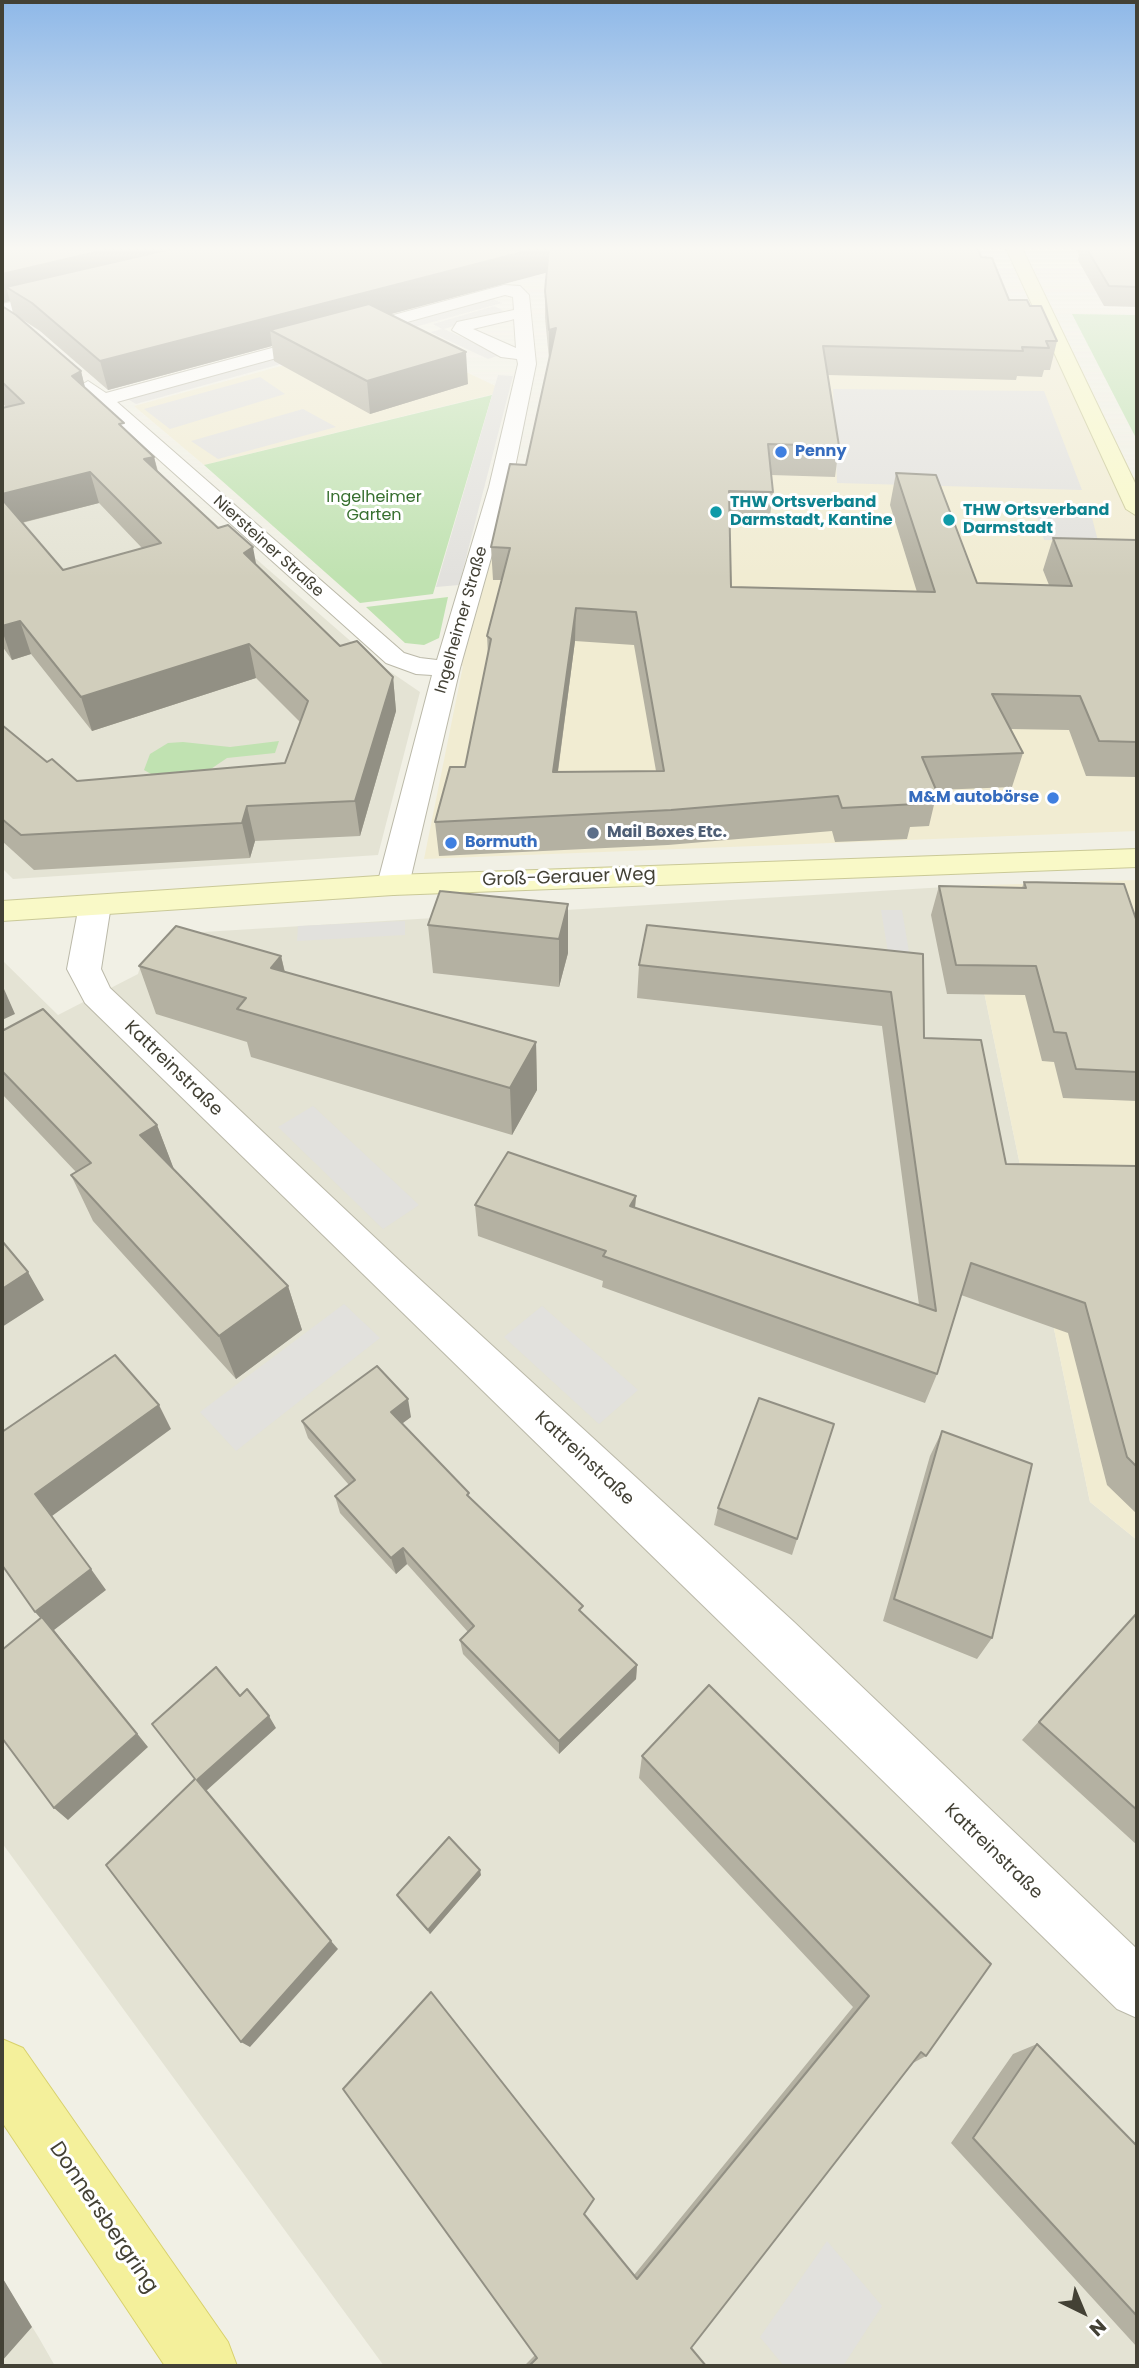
<!DOCTYPE html>
<meta charset="utf-8">
<style>
body{margin:0}
#map{position:relative;width:1139px;height:2368px;overflow:hidden;background:#f1f0e5;font-family:Poppins,sans-serif}
canvas{display:block}
.frame{position:absolute;inset:0;border:4px solid #434135;pointer-events:none}
.north{position:absolute;left:1048px;top:2277px;width:70px;height:70px;-webkit-text-stroke:5px #fff;paint-order:stroke;rotate:137deg;font-size:19px;font-weight:700;line-height:28px;text-align:center;color:#434135}
.north::after{content:'';display:block;margin:auto;width:24px;height:32px;background:#434135;clip-path:polygon(50% 0,100% 100%,50% 72%,0 100%)}
</style>
<div id="map">
<canvas width="1139" height="2368"></canvas>
<div class="frame"></div>
<div class="north">N</div>
</div>
<script>
const ctx = document.querySelector('canvas').getContext('2d');
ctx.lineJoin = 'round';
function fill(path, color) { ctx.fillStyle = color; ctx.fill(path, 'evenodd'); }
const toPath = rows => new Path2D(rows.map(r => 'M' + r).join(''));
function stroke(path, color, width, dash) { ctx.strokeStyle = color; ctx.lineWidth = width; ctx.lineCap = dash ? 'butt' : 'round'; ctx.setLineDash(dash || []); ctx.stroke(path); }
function label(font, color, halo, rows, align = 'center') {
  ctx.font = font + ' Poppins,sans-serif'; ctx.lineWidth = 6; ctx.setLineDash([]); ctx.textBaseline = 'middle'; ctx.strokeStyle = halo; ctx.fillStyle = color; for (const [text, x, y, turn = 0] of rows) {
    ctx.save(); ctx.translate(x, y); ctx.rotate((+turn || 0) * Math.PI / 180); ctx.textAlign = isNaN(turn) ? turn : align; if (halo) ctx.strokeText(text, 0, 0); ctx.fillText(text, 0, 0); ctx.restore();
  }
}
fill(toPath([
 [139,457,370,658,420,692,378,855,13,879,2,868,2,492],
 [962,886,1090,1502,1137,1540,1137,2366,384,2366,2,1843,2,960,58,1015,138,974,141,964,203,932],
 [2,2278,39,2338,55,2366,2,2366]
]), '#e4e3d4');
fill(toPath([
 [1051,324,1122,478,1137,477,1137,831,424,859,463,666,447,668,501,480,715,378],
 [391,336,506,391,204,465,134,406],
 [1137,880,1137,1540,1090,1502,962,886]
]), '#f1ecd2');
fill(toPath([
 [1072,314,1137,315,1137,440],
 [492,395,433,594,360,603,204,465],
 [448,597,439,638,424,645,405,643,366,607],
 [279,741,275,753,227,758,202,775,160,779,144,770,150,754,168,743,183,742,230,747]
]), '#c0e2b1');
fill(toPath([
 [489,297,502,303,136,404,124,397],
 [494,306,504,311,444,329,501,355,488,359,430,332,442,329,433,324],
 [498,375,513,376,459,585,436,587],
 [260,377,285,394,170,429,144,409],
 [833,389,1044,391,1082,490,837,483],
 [303,409,336,427,218,459,191,441],
 [1033,505,1089,506,1098,541,1044,540],
 [881,910,902,910,911,964,890,964],
 [405,921,405,935,297,941,298,926],
 [313,1106,419,1205,383,1229,278,1127],
 [344,1304,380,1338,236,1451,200,1412],
 [542,1306,638,1390,599,1424,504,1337],
 [827,2241,882,2306,843,2366,784,2366,760,2337]
]), '#e2e1dd');
const street = toPath([
 [504,285,520,286,529,295,536,364,511,487,460,668,409,885,404,892,393,895,382,892,377,885,432,675,416,674,386,663,78,387,88,381,106,393,504,285],
 [505,295,513,297,514,310,457,322,452,330,501,357,517,359,518,364,489,487,437,660,420,658,404,653,117,402,505,295],
 [514,319,516,348,473,329,511,320,514,319],
 [63,290,69,291,71,295,69,299,2,314,2,304,63,290],
 [95,895,106,898,111,905,101,969,110,988,402,1263,794,1622,1137,1949,1137,2018,1117,2009,85,1003,67,969,79,905,84,898,95,895]
]);
const secondary = toPath([
 [1005,246,1021,246,1137,487,1137,516,1126,509,1005,246],
 [1137,849,1137,867,393,895,2,921,2,901,393,875,1137,849]
]);
const primary = toPath([
 [2,2039,23,2048,228,2342,237,2366,165,2366,2,2122,2,2039]
]);
stroke(street, '#bbb9a9', 2);
stroke(secondary, '#cac997', 2);
stroke(primary, '#d8d16c', 2);
fill(street, '#fff');
fill(secondary, '#f9f9c7');
fill(primary, '#f4f09b');
fill(toPath([
 [2,246,981,257,1009,300,1030,306,1057,341,1050,370,1044,370,1042,377,1017,376,1016,380,828,375,839,446,835,477,771,475,773,492,769,524,730,523,731,587,917,592,890,505,896,473,977,583,1049,585,1043,570,1053,538,1137,540,1137,777,1086,776,1069,730,1010,729,1023,753,1012,787,937,790,937,792,929,826,910,827,907,839,835,842,832,831,668,845,439,856,435,822,465,767,488,655,487,636,502,580,493,580,491,547,526,465,549,359,545,318,545,291,547,272,390,314,468,384,370,414,274,361,272,346,108,390,40,331,20,318,81,371,85,388,126,430,154,457,158,471,256,564,340,646,393,677,396,711,360,836,255,841,250,858,34,870,2,841,2,725,47,762,77,781,285,763,300,722,256,678,92,731,31,654,12,660,2,646,2,408,6,407,2,403,2,306,13,313,10,301,2,303],
 [99,503,142,548,63,570,22,523],
 [575,641,634,645,656,771,558,772],
 [1074,246,1130,246,1137,257,1137,307,1104,306,1078,260,1079,254],
 [1024,882,1137,922,1137,1101,1063,1098,1054,1062,1042,1061,1025,995,947,994,931,915,939,886,1022,888],
 [568,904,568,953,559,987,433,973,428,925],
 [923,954,924,1038,1006,1164,1137,1166,1137,1514,1107,1485,1068,1333,961,1295,937,1374,925,1403,602,1287,603,1281,478,1236,475,1205,636,1196,635,1208,919,1305,882,1026,637,998,639,965],
 [281,956,285,972,536,1042,537,1090,512,1135,251,1057,247,1042,156,1014,139,966],
 [2,1031,157,1125,174,1170,288,1286,302,1330,236,1379,93,1221,71,1175,76,1172,2,1094],
 [411,1417,402,1423,470,1498,583,1614,637,1665,636,1679,559,1754,463,1654,460,1640,468,1632,407,1564,396,1574,340,1513,335,1496,349,1485,308,1438,302,1421],
 [834,1424,792,1555,714,1525,718,1508],
 [942,1431,992,1638,977,1659,883,1621,930,1456],
 [1137,1613,1137,1845,1022,1740],
 [642,1756,926,2056,913,2063,691,2348,706,2366,524,2366,535,2355,343,2089,584,2214,634,2275,853,2007,639,1778],
 [481,1875,430,1934,400,1900,397,1895],
 [1037,2044,1137,2146,1137,2347,951,2143,1013,2054]
]), '#b4b1a2');
fill(toPath([
 [122,246,236,246,6,287,10,301,2,303,2,274],
 [546,246,549,246,549,272,290,341,270,330,272,346,108,390,100,361],
 [556,328,549,359,549,330],
 [466,352,468,384,370,414,367,381],
 [81,371,88,400,72,376],
 [154,457,161,487,144,459],
 [90,472,99,503,8,526,2,507,2,494],
 [253,547,259,580,244,553],
 [576,608,575,641,553,807,553,772],
 [20,621,31,654,12,660,2,630,2,626],
 [249,644,256,678,92,731,81,697],
 [393,677,396,711,360,836,355,801],
 [247,806,255,841,250,858,242,823],
 [568,904,568,953,559,987,559,939],
 [281,956,292,1004,271,968],
 [4,989,15,1014,2,1020,2,990],
 [536,1042,537,1090,512,1135,510,1088],
 [157,1125,175,1172,140,1135],
 [636,1196,633,1228,630,1206],
 [28,1272,44,1300,2,1327,2,1289],
 [288,1286,302,1330,236,1379,219,1336],
 [408,1399,411,1417,395,1429,391,1412],
 [159,1405,171,1429,52,1516,35,1494],
 [403,1548,407,1564,396,1574,391,1558],
 [91,1569,106,1590,54,1630,148,1747,68,1820,54,1808,52,1631,35,1612],
 [637,1665,636,1679,559,1754,559,1741],
 [269,1716,276,1728,206,1791,197,1780],
 [480,1870,481,1875,430,1934,428,1930],
 [331,1941,338,1949,250,2047,241,2042],
 [2,2277,32,2327,2,2361]
]), '#929084');
const building = toPath([
 [2,246,122,246,2,274,2,246],
 [184,246,546,246,100,361,32,303,6,287,184,246],
 [549,246,964,246,977,247,981,257,992,258,1009,300,1027,300,1030,306,1041,306,1057,341,1046,341,1049,348,1022,347,1023,351,823,346,839,446,768,444,773,492,729,491,731,587,935,592,896,473,936,475,977,583,1072,586,1053,538,1137,540,1137,742,1099,741,1080,696,992,694,1023,753,922,757,937,792,911,793,916,804,842,808,838,796,671,810,435,822,450,767,465,767,491,639,487,636,510,548,491,547,510,464,526,465,556,328,549,330,545,291,549,246],
 [576,608,636,612,664,771,553,772,576,608],
 [1085,246,1130,246,1137,257,1137,287,1109,286,1085,246],
 [369,304,466,352,367,381,270,330,369,304],
 [2,306,16,315,81,371,72,376,124,423,119,424,154,457,144,459,218,528,228,525,253,547,244,553,340,646,357,641,393,677,355,801,247,806,242,823,21,835,2,819,2,725,47,762,52,759,77,781,285,763,308,701,249,644,81,697,20,621,2,626,2,499,63,570,161,543,90,472,2,494,2,408,24,403,2,382,2,306],
 [1024,882,1124,884,1137,922,1137,1072,1076,1069,1066,1033,1054,1032,1036,966,956,965,939,886,1026,888,1024,882],
 [440,891,568,904,559,939,428,925,440,891],
 [647,925,923,954,924,1038,981,1040,1006,1164,1137,1166,1137,1467,1127,1457,1085,1303,971,1263,937,1374,603,1256,606,1251,475,1205,508,1152,636,1196,630,1206,936,1311,891,992,639,965,647,925],
 [176,926,281,956,271,968,536,1042,510,1088,237,1009,246,998,139,966,176,926],
 [43,1009,157,1125,140,1135,288,1286,219,1336,71,1175,91,1163,2,1071,2,1031,43,1009],
 [2,1241,28,1272,2,1289,2,1241],
 [115,1355,159,1405,35,1494,91,1569,35,1612,2,1565,2,1432,115,1355],
 [377,1366,408,1399,391,1412,469,1493,467,1495,583,1606,579,1610,637,1665,559,1741,460,1640,474,1626,403,1548,391,1558,335,1496,355,1480,302,1421,377,1366],
 [759,1398,834,1424,797,1539,718,1508,759,1398],
 [942,1431,1032,1464,992,1638,894,1599,942,1431],
 [1137,1613,1137,1810,1039,1722,1137,1613],
 [42,1617,137,1734,54,1808,2,1738,2,1650,42,1617],
 [216,1667,240,1696,247,1689,269,1716,197,1780,331,1941,241,2042,106,1865,195,1779,152,1724,216,1667],
 [709,1685,991,1964,926,2056,921,2052,691,2348,706,2366,529,2366,537,2358,343,2089,431,1992,594,2199,584,2214,637,2279,869,1996,642,1756,709,1685],
 [449,1837,480,1870,428,1930,397,1895,449,1837],
 [1037,2044,1137,2146,1137,2316,973,2138,1037,2044]
]);
fill(building, '#d1cebc');
stroke(building, '#929084', 2);
const sky = ctx.createLinearGradient(0, 0, 0, 578);
sky.addColorStop(0, '#8eb8e8');
sky.addColorStop(0.43, '#f9f8f3');
sky.addColorStop(1, '#f9f8f300');
ctx.fillStyle = sky;
ctx.fillRect(0, 0, 1139, 578);
for (const [x, y, r, color] of [
 [781,452,7,"#3f7fe0"],
 [716,512,7,"#0f9aa8"],
 [949,520,7,"#0f9aa8"],
 [1053,798,7,"#3f7fe0"],
 [593,833,7,"#5c6f8a"],
 [451,843,7,"#3f7fe0"]
]) { const dot = new Path2D(); dot.arc(x, y, r, 0, 2 * Math.PI); ctx.fillStyle = color; ctx.fill(dot); stroke(dot, '#fff', 2.5); }
label('bold 16px', '#366cbe', '#fff', [
 ["Penny",795,452],
 ["M&M autobörse",1039,798,"right"],
 ["Bormuth",465,843]
], 'left');
label('16px', '#376f2f', '#fff', [
 ["Ingelheimer",374,498],
 ["Garten",374,516]
]);
label('bold 16px', '#0d838f', '#fff', [
 ["THW Ortsverband",730,503],
 ["Darmstadt, Kantine",730,521],
 ["THW Ortsverband",963,511],
 ["Darmstadt",963,529]
], 'left');
label('16px', '#434135', '#fff', [
 ["Niersteiner Straße",268,547,42],
 ["Ingelheimer Straße",462,620,-74]
]);
label('bold 16px', '#4e5e75', '#fff', [
 ["Mail Boxes Etc.",607,833]
], 'left');
label('18px', '#434135', '#fff', [
 ["Groß-Gerauer Weg",569,878,-2],
 ["Kattreinstraße",173,1069,44],
 ["Kattreinstraße",584,1459,43],
 ["Kattreinstraße",993,1852,44]
]);
label('21px', '#434135', '#fff', [
 ["Donnersbergring",103,2218,56]
]);
</script>
